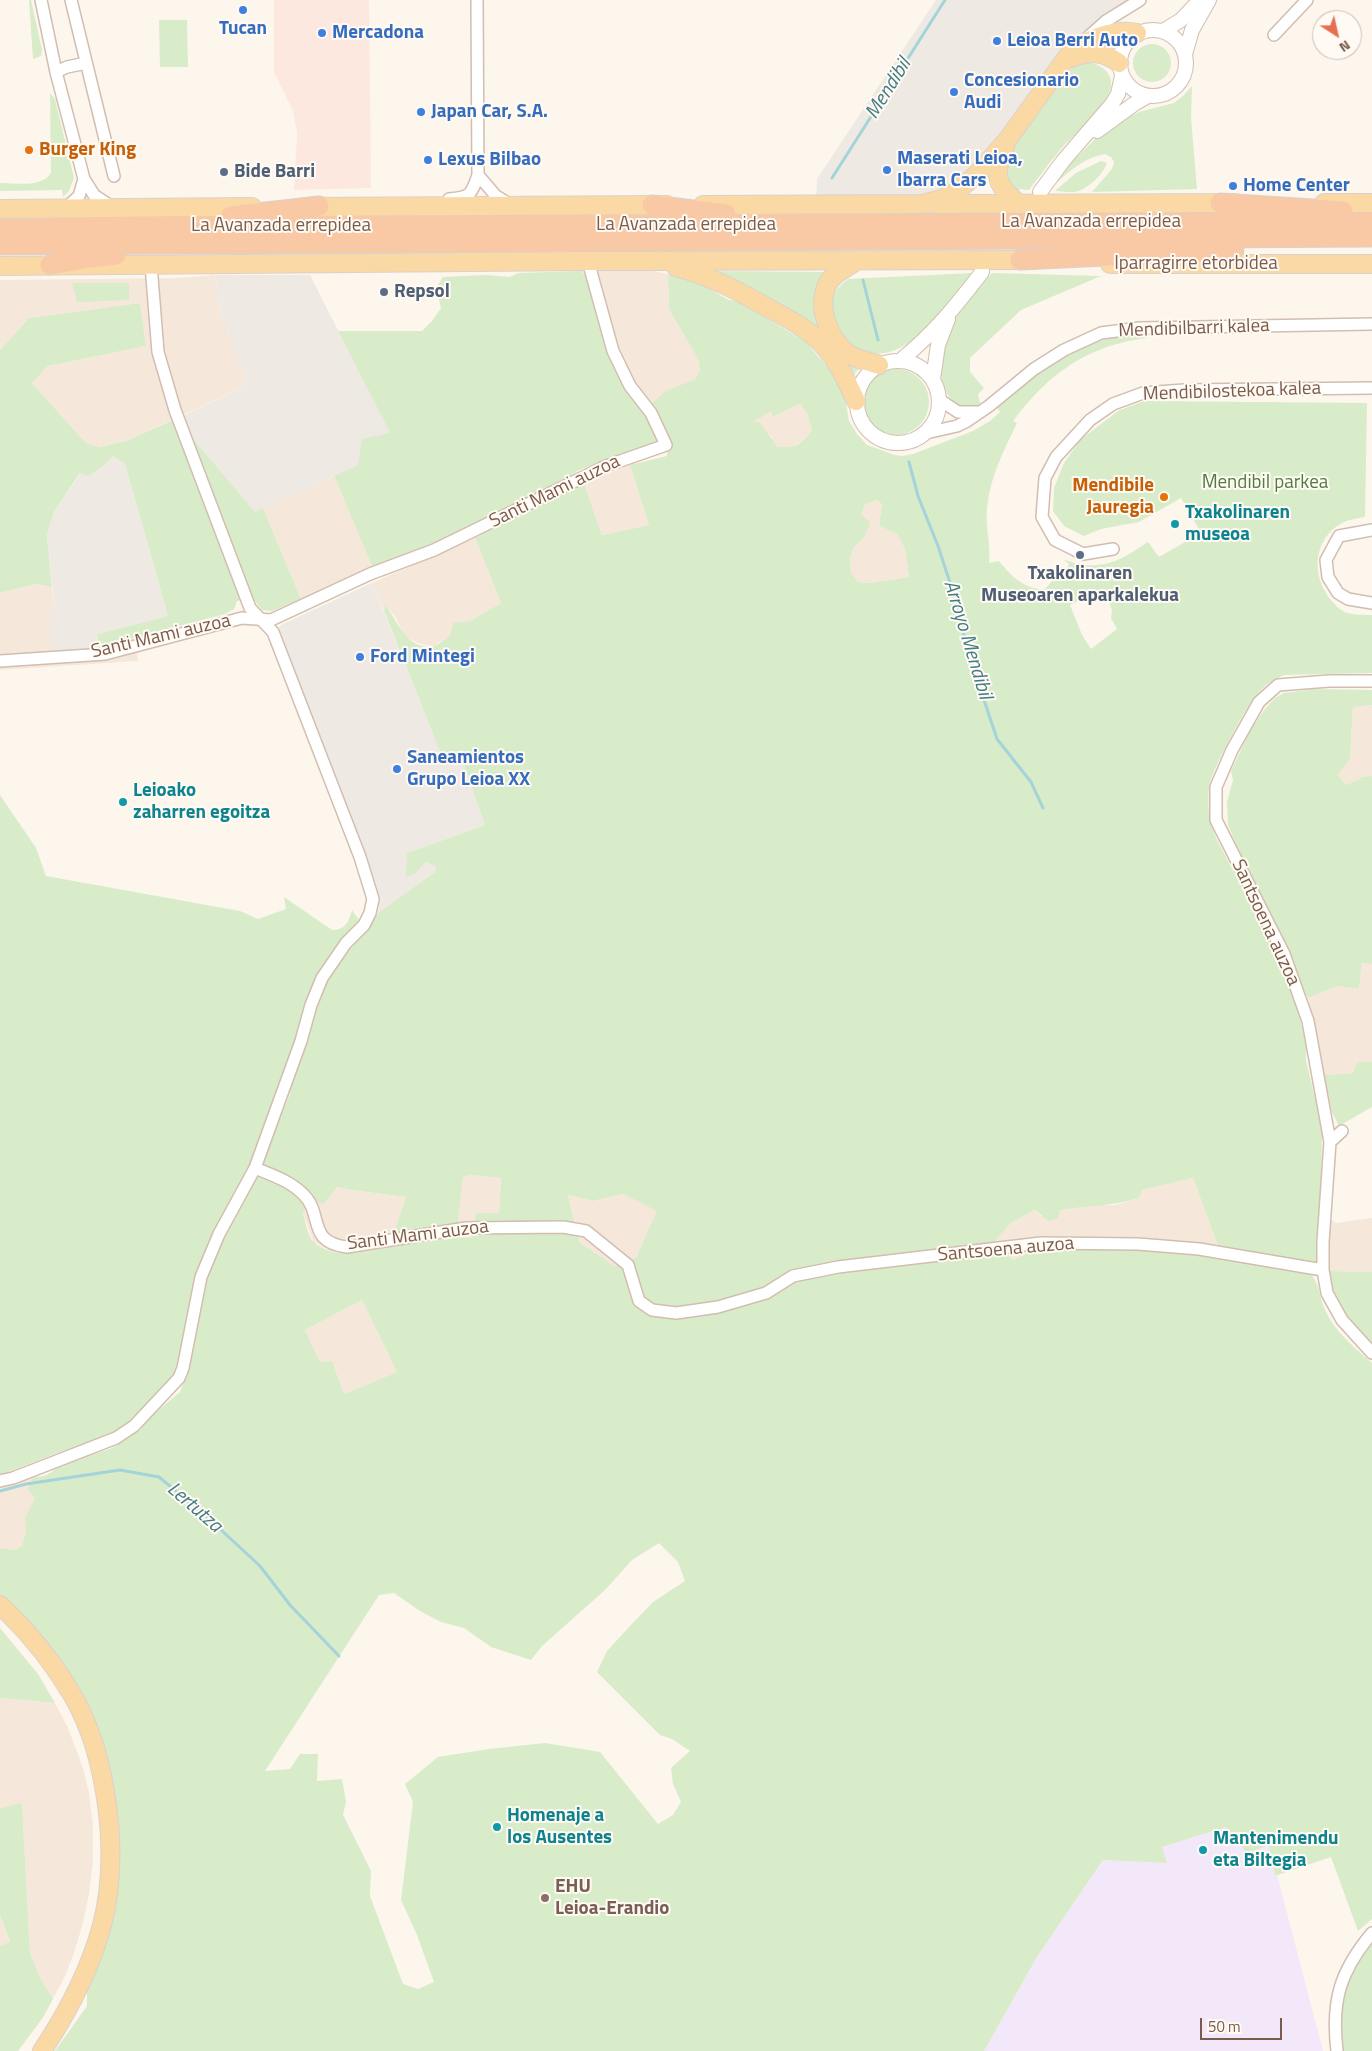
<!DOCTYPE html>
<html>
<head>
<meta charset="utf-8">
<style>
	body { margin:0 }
	#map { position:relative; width:1372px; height:2051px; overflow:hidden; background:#fdf6ec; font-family:"Titillium Web",sans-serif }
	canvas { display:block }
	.north { position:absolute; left:1312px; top:10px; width:50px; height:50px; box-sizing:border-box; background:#fffaf3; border:1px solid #cabbb1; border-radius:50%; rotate:145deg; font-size:14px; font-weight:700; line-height:20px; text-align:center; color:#7a5c4d }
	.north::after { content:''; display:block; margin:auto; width:18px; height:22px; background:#e76f51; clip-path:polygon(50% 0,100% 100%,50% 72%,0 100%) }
	.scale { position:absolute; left:1200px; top:2018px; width:82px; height:22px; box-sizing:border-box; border:2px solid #7a5c4d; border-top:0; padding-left:6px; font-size:15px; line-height:18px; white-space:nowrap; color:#7a5c4d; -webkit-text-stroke:4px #fffaf3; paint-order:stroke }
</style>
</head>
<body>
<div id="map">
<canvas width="1372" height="2051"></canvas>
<div class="north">N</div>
<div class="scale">50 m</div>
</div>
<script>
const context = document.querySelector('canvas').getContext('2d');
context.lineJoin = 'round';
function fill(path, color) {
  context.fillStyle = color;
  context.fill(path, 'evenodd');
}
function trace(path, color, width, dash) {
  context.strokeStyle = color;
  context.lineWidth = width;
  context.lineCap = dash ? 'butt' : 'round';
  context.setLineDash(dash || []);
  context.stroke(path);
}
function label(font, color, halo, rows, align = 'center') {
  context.font = font + ' "Titillium Web",sans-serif';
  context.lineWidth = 4;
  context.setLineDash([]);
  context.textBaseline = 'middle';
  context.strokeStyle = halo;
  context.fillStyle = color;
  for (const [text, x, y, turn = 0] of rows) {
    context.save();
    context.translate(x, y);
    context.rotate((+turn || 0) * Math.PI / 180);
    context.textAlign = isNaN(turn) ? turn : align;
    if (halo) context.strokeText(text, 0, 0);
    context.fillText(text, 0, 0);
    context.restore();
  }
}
const residential = new Path2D(`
	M619 269 648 270 668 274 669 309 698 359 700 371 695 379 681 385 658 442 587 276 580 271Z
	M215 275 221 315 248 385 126 441 100 447 86 443 32 383 48 366 146 346 140 303 29 318 0 350V280L177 278Z
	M800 404 807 413 812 430 805 441 789 448 775 446 772 437 764 431 760 422H751L771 410 772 417Z
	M630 465 649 525 602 535 584 483Z
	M334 476 372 566 301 599 263 508Z
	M875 500 882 504 879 526 897 534 905 549 909 577 870 583 858 582 851 573 850 558 854 547 864 538 861 515 865 504Z
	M475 538 501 603 470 621 453 624 451 636 433 646 421 644 405 637 395 616 385 605 384 611 372 583Z
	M35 584 52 587 55 608 52 651 99 647 136 638 138 661 0 670V593Z
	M1372 705V776L1363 777 1346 785 1338 775 1350 759 1353 707Z
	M1362 963 1372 964V1062H1357L1353 1073 1324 1075 1308 998 1337 986 1359 989Z
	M471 1175 501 1178 499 1213 472 1238 455 1237 463 1176Z
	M1193 1178 1218 1246 1316 1263 1311 1274 1201 1255 1129 1249 1076 1250 1062 1249 1023 1254 1013 1260 995 1241 1011 1223 1035 1210 1041 1216 1060 1210 1096 1205H1116L1139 1198 1142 1190Z
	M336 1187 352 1190 406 1197 389 1247 350 1254 329 1251 313 1241 303 1213 312 1191 324 1204Z
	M623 1194 658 1211 636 1258 615 1266 579 1242 568 1195 593 1201Z
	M1372 1218V1272L1329 1271 1327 1259 1329 1219 1336 1223Z
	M362 1300 397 1372 344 1394 332 1361 320 1362 305 1330Z
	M33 1477 27 1489 36 1498 26 1518V1531L22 1546 15 1550 0 1548V1486Z
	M0 1698 55 1703 68 1728 83 1768 89 1793 93 1825V1861L89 1894 83 1923 74 1953 65 1976 53 1999 41 1979 30 1953 22 1804 0 1808Z
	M0 1915 10 1943 0 1946Z`);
const commercial = new Path2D(`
	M274 0H369L371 188 294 190 297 133 293 111 274 72Z`);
const industrial = new Path2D(`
	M936 0H1132L1103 17 1056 58 1032 90 994 147 961 183 931 196 816 199 817 179Z
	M215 275H310L390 433 358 465 255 512 191 436 184 415 248 385 221 315Z
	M113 456 125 464 168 616 97 634 99 647 51 651 49 619 55 608 47 535 54 512 81 473 102 467Z
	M372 583 442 755H456L464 765 485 825 407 853 416 873 426 862 436 866 435 872 378 913 379 902 376 887 278 638 277 631 281 625Z`);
const education = new Path2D(`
	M1226 1827 1269 1844 1323 2051H984L1037 1957 1103 1860 1166 1863 1162 1847Z`);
const green = new Path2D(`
	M29 0H31L42 50 41 56 33 59Z
	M159 20H187L188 67H160Z
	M1133 63a19 19 0 1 1 38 0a19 19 0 1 1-38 0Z
	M1082 62C1092 62 1099 64 1106 71 1128 94 1073 134 1060 150 1049 163 1039 177 1029 190L1020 189 1016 194 1006 184 1005 165 1012 148 1060 80 1071 69Z
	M1192 86 1191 118 1197 189 1092 192 1112 169 1114 162 1111 157 1105 154C1082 158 1065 175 1049 190L1070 164 1100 134 1120 121 1139 112 1174 103 1183 96Z
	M50 93 55 99 74 178 69 191 63 197 62 190 0 191V183C15 183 42 188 51 173Z
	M1101 161 1107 163C1103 175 1088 189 1075 192 1069 193 1061 191 1055 191L1076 173Z
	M580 271 587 276 658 442 579 470 561 482 429 547 372 566 334 476 358 465 362 439 390 433 338 331H422L432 321 441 308 436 288 443 277 485 275 510 277 518 273Z
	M706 271 832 272 816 303 863 363 852 377 838 358Z
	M973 273C951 301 930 336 895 350 881 356 860 355 848 344 844 340 841 333 838 328 833 320 829 309 831 299 833 291 842 284 848 279Z
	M992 273 1101 276 1021 310 970 358V372L984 388 978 394 980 404 967 408C926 396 941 337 960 311 969 298 981 285 992 273Z
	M668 274 694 280 727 299 738 302 751 309 806 342 835 376 844 392 849 421 857 434 867 445 895 455 902 456 913 454 973 431 990 421 1000 412 997 407C1024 385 1052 359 1085 346 1104 338 1125 336 1146 333V338C1087 346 1049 373 1013 421L1017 423C1004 450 990 477 987 508 985 526 991 545 989 563L999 561C1011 576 1025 590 1045 589L1055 578 1062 581 1069 564 1064 560C1070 561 1077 564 1083 565 1113 567 1124 557 1148 542L1159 557 1201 533 1181 498 1139 522 1101 529 1084 536 1064 526 1053 511 1054 488 1064 463 1080 440 1118 411 1144 401 1367 403 1365 517C1359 518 1352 519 1346 521 1317 534 1310 567 1326 593 1329 599 1339 610 1345 612 1352 615 1364 615 1372 615V673L1284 675C1274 679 1266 684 1259 692 1246 705 1212 770 1209 787 1207 806 1209 823 1217 840L1278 956 1297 1007 1306 1045V1060L1322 1128 1321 1203 1316 1263 1218 1246 1193 1178 1142 1190 1139 1198C1113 1206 1086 1206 1060 1210L1058 1219 1048 1221 1035 1210 1011 1223 995 1241 1013 1260C1036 1246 1055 1251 1080 1250 1120 1249 1161 1249 1202 1255 1238 1261 1274 1270 1311 1274 1321 1287 1319 1297 1325 1310 1335 1332 1355 1348 1372 1363V1919L1358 1931 1331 1857 1275 1876 1269 1845 1245 1854 1238 1832 1228 1835 1226 1827 1162 1847 1167 1863 1103 1860 1037 1957 984 2051H55L87 2006V1986L95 1975 107 1934 101 1745 0 1597V1548L15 1550 22 1546 26 1531 25 1518 35 1498 27 1489 33 1477C53 1477 52 1468 67 1462 82 1457 97 1454 112 1448 123 1443 130 1433 141 1430L143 1423 180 1392 188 1371 206 1278 222 1239 257 1176 290 1094 293 1073 325 983 378 913 435 872 436 866 426 862 416 873 406 877 407 853 485 825 464 765 456 755 442 756 384 611 385 604C397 620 407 651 433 646 438 645 445 639 450 636L453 623 470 621 501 603 475 538 512 519 526 514 540 504 584 483 602 535 649 525 630 465 667 456 668 441 650 405 666 391 695 379 700 371 698 359 669 309ZM800 404 807 413 812 430C802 446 793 449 776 446 772 436 764 431 760 422H753L771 411 772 417ZM876 500 882 504 879 526 897 534 905 549 909 577 870 583 858 582 851 573 850 558 854 547 864 538 870 522 861 515 865 504ZM1106 593 1112 610 1111 618 1117 629 1091 649 1082 635 1070 605 1091 594ZM471 1175 501 1178 499 1213H476L472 1238 456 1237 463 1177ZM337 1187 352 1190 406 1197 389 1247C365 1251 334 1261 314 1242 308 1237 305 1221 303 1213L312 1192 317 1202 324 1204ZM623 1194 657 1211 636 1258 615 1266 579 1242 568 1195 593 1201ZM362 1300 397 1372 344 1394 332 1361 320 1362 305 1330ZM659 1543 678 1562 685 1581 653 1602 630 1626 607 1651 597 1672 660 1735 672 1739 690 1751 671 1768 673 1784 681 1802 673 1815 658 1824 600 1752 545 1743 489 1749 438 1757 405 1784 413 1802 401 1900 417 1935 434 1982 418 1989 403 1984 370 1896 371 1871 343 1815 346 1802 342 1779 317 1781 318 1754H300L290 1769 265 1771 379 1595 394 1593 420 1611 441 1622 464 1628 491 1647 531 1660 542 1646 605 1590 632 1560Z
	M72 283H129V300L77 302Z
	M140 303 146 346 48 366 32 383 86 443 100 447 126 441 184 415 191 436 255 512 263 508 301 599 272 611 262 610 252 597 237 601 234 609 225 614 99 647 97 634 168 616 125 464 113 456 102 467 88 476 80 473 54 512 47 535 52 587 35 584 0 593V350L29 318Z
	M863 402a33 33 0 1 1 66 0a33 33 0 1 1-66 0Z
	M1314 689 1372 690V705L1353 707 1350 759 1338 775 1346 785 1363 777 1372 776V964L1362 963 1359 989 1337 986 1308 998 1275 925 1268 918 1228 825 1227 802 1233 780 1231 771 1250 731 1264 710 1275 698 1284 693Z
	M0 795 36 848 46 876 240 911 258 919 286 909 284 897 332 930C345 930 349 922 352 910L359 920 336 951 297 1038 252 1163 213 1236 179 1367 175 1376 126 1426 111 1435 54 1454 0 1475Z
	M1357 1062H1372V1107L1339 1126 1332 1112 1324 1075 1353 1073Z
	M1329 1271 1372 1272V1345C1350 1325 1333 1301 1329 1271Z
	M0 1628 38 1674 55 1703 0 1698Z
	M22 1803 30 1953 41 1979 53 1999 42 2019 18 2051H0V1946L10 1942 0 1915V1808Z
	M1372 1941V2051H1343C1341 2024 1338 1994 1351 1970 1357 1960 1365 1951 1372 1941Z`);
const stream = new Path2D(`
	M832 178 945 0
	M863 280 878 340
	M909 462 918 496 938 546 955 598 969 655 997 739 1031 782 1043 808
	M0 1491 26 1484 120 1470 159 1477 205 1515 260 1566 290 1605 339 1656`);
const minor = new Path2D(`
	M41 0 56 72 84 179 94 195 112 207
	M71 0 114 176
	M1274 35 1307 0
	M1087 38 1106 21 1140 0
	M56 72 67 67 86 63
	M478 175 496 196 509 204
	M449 199C471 197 471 195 478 175L477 0
	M66 208 79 196 84 179
	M940 400 958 412H979
	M926 433 957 426 967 421 989 406 1034 369 1064 350 1101 333 1140 328 1372 324
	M1372 530 1339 536 1326 560 1328 577 1338 593 1348 599 1372 603
	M1113 549 1083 554 1055 540 1042 517 1045 478 1056 457 1090 420 1113 404 1143 393 1184 390 1372 388
	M0 661 105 654 242 618 271 620 370 574 434 550 606 466 666 445 651 413 630 386 613 351 588 261
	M1372 681H1329L1278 685 1259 702 1232 750 1216 787V820L1284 954 1308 1021 1330 1142 1323 1242V1270L1327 1293 1342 1320 1372 1353
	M1330 1142 1342 1131
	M255 1168C272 1175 290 1181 303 1194 324 1214 306 1242 347 1247L466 1228 563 1227 586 1231 628 1265 639 1301 652 1310 676 1313 718 1307 766 1293 793 1276 838 1267 1041 1243 1138 1244 1199 1249 1323 1270
	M0 1481 13 1478 116 1438 134 1426 179 1378 183 1368 201 1277 219 1234 255 1168 301 1041 311 1005 322 978 346 943 364 925 370 913 373 899 360 857 273 632 250 608 175 410 158 352 151 265
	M1337 2051C1331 2001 1340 1971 1372 1933`);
const tertiary = new Path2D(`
	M1120 63a33 33 0 1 1 66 0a33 33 0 1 1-66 0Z
	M1163 31 1181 20 1200 0
	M1185 54 1192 30 1209 0
	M1097 131 1134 104 1148 96
	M1040 192 1063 161 1112 104 1118 94 1122 76
	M901 360C934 333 956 306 982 272
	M857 402a41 41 0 1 1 82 0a41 41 0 1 1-82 0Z
	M933 379 938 345 948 319`);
const primary = new Path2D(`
	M1071 58C1089 50 1104 52 1119 63
	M1005 147C993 173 995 185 1018 203
	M1324 203H1372
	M936 204 1235 203
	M703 205 923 204 942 199 956 192 978 173 1008 139 1070 53C1087 39 1115 28 1137 33
	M305 207 667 205
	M0 209 252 207
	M855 262C846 268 834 273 828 283 816 306 828 337 847 353 854 359 869 361 879 365
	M1110 264H1372
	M0 266 588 261 1034 260
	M676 267C711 276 740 292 770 309 787 318 804 327 818 340 836 357 846 380 856 401
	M0 1605C29 1632 53 1662 73 1696 108 1757 120 1857 102 1925 90 1970 68 2012 42 2051`);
const trunk = new Path2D(`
	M1220 203 1343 211
	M652 205 726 214
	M231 216 319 206
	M0 229 135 226 1372 222
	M0 245 1372 237
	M1020 260 1234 250
	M50 265 89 258 116 255`);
const markers = [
	[243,10,5,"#3f7fe0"],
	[322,33,5,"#3f7fe0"],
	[997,41,5,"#3f7fe0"],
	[954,92,5,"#3f7fe0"],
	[421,112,5,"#3f7fe0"],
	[29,150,5,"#e8710a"],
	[428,160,5,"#3f7fe0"],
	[887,170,5,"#3f7fe0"],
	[224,172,5,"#5c6f8a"],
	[1233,186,5,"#3f7fe0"],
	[384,292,5,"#5c6f8a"],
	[1164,497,5,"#e8710a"],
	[1175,524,5,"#0f9aa8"],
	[1080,555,5,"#5c6f8a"],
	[360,657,5,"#3f7fe0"],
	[397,769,5,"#3f7fe0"],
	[123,802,5,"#0f9aa8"],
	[497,1827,5,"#0f9aa8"],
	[1203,1850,5,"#0f9aa8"],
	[545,1898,5,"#8d6e63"]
];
const shopNames = [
	["Tucan",243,29,"center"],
	["Mercadona",332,33],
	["Leioa Berri Auto",1007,41],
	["Concesionario",964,81],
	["Audi",964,103],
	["Japan Car, S.A.",431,112],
	["Maserati Leioa,",897,159],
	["Ibarra Cars",897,181],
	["Lexus Bilbao",438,160],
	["Home Center",1243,186],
	["Ford Mintegi",370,657],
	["Saneamientos",407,758],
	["Grupo Leioa XX",407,780]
];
const foodNames = [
	["Burger King",39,150],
	["Mendibile",1154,486,"right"],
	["Jauregia",1154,508,"right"]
];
const serviceNames = [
	["Bide Barri",234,172],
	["Repsol",394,292],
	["Txakolinaren",1080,574,"center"],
	["Museoaren aparkalekua",1080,596,"center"]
];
const streetNames = [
	["La Avanzada errepidea",1091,222],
	["La Avanzada errepidea",686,225],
	["La Avanzada errepidea",281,226],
	["Iparragirre etorbidea",1196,264],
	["Mendibilbarri kalea",1194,329,-2],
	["Mendibilostekoa kalea",1232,392,-2],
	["Santi Mami auzoa",555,492,-26],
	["Santi Mami auzoa",161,637,-13],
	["Santsoena auzoa",1265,923,65],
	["Santi Mami auzoa",418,1236,-7],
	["Santsoena auzoa",1006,1250,-5]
];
const parkNames = [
	["Mendibil parkea",1265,483]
];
const cultureNames = [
	["Txakolinaren",1185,513],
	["museoa",1185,535],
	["Leioako",133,791],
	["zaharren egoitza",133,813],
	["Homenaje a",507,1816],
	["los Ausentes",507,1838],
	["Mantenimendu",1213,1839],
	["eta Biltegia",1213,1861]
];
const educationNames = [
	["EHU",555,1887],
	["Leioa-Erandio",555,1909]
];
const waterNames = [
	["Mendibil",889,89,-58],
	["Arroyo Mendibil",967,640,73],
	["Lertutza",194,1508,41]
];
fill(residential, '#f5e8da');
fill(commercial, '#fde8e0');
fill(industrial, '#efe9e4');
fill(education, '#f3e8fa');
fill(green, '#d8ecc9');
trace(stream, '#a5d3da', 3);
trace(minor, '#d1beb0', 14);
trace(tertiary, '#d1beb0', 16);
trace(primary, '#dad1cd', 20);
trace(trunk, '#dad1cd', 21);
trace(minor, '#fff', 11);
trace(tertiary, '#fff', 14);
trace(primary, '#fbd9a5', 18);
trace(trunk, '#f9c8a4', 19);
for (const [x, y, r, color] of markers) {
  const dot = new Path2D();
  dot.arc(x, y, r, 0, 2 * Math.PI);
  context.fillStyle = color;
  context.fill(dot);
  trace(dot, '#fffaf3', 2);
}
label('bold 19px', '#366cbe', '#fffaf3', shopNames, 'left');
label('bold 19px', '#c56008', '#fffaf3', foodNames, 'left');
label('bold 19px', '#4e5e75', '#fffaf3', serviceNames, 'left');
label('19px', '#7a5c4d', '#fffaf3', streetNames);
label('19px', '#537a41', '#fffaf3', parkNames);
label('bold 19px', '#0d838f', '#fffaf3', cultureNames, 'left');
label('bold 19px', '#785e54', '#fffaf3', educationNames, 'left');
label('italic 20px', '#437c86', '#fffaf3', waterNames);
</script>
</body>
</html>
